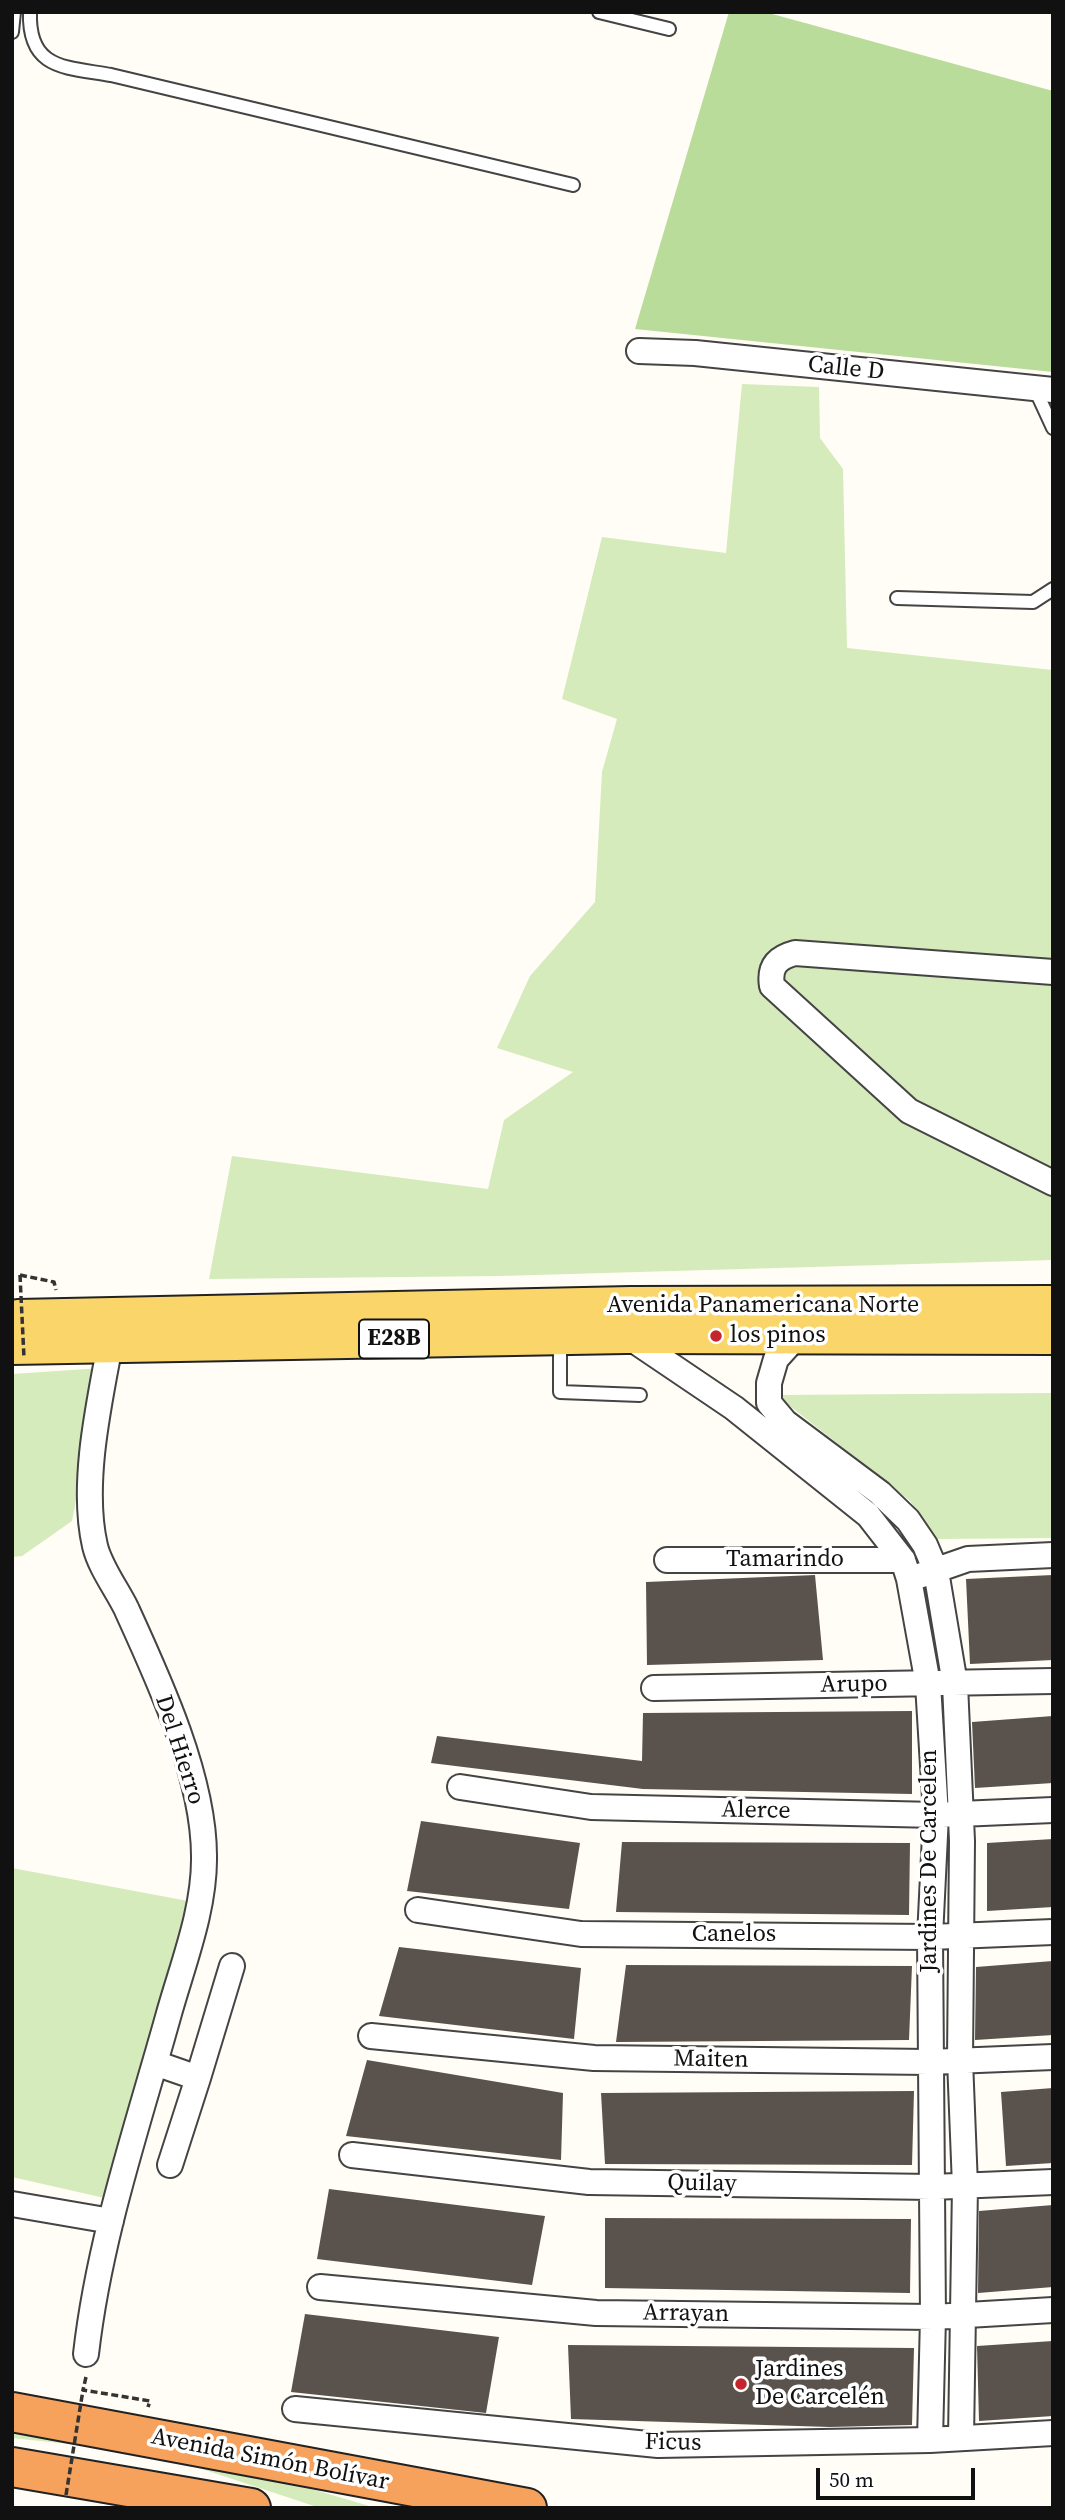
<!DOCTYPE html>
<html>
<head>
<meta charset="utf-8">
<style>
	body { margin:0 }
	#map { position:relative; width:1065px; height:2520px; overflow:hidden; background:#fffdf5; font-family:"Source Serif 4",serif }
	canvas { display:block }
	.frame { position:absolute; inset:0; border:14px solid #111; pointer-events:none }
	.scale { position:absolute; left:816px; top:2468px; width:159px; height:32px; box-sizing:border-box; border:4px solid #111; border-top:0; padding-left:9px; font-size:21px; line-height:24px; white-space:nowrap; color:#111; -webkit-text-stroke:5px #fff; paint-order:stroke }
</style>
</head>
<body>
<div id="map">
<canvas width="1065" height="2520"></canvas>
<div class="frame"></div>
<div class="scale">50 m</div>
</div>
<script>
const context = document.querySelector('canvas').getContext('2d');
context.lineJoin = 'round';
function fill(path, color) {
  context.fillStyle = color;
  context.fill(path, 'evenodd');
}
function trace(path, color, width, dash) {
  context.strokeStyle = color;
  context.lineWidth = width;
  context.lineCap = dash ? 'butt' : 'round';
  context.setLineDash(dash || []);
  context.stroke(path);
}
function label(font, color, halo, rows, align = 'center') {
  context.font = font + ' "Source Serif 4",serif';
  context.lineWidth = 7;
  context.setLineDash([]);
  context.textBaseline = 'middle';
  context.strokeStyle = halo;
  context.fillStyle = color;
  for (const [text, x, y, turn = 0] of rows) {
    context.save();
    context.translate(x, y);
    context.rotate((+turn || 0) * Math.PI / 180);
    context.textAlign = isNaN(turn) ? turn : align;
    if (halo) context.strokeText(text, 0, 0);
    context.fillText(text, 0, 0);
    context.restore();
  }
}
const green = new Path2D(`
	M742 384 819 387 820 438 843 469 847 648 1053 670V1260L500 1276 209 1279 232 1156 488 1189 504 1120 573 1072 497 1048 530 976 595 902 602 772 617 719 562 699 602 537 726 553Z
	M102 1368 72 1521 22 1556 12 1557V1374Z
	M1053 1393V1538L937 1539 910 1501 776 1395Z
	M12 1868 188 1901 109 2199 12 2177Z
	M12 2425 288 2482 376 2508H320L184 2463 126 2450 12 2438Z`);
const forest = new Path2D(`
	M729 12H765L1053 91V372L635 329Z`);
const building = new Path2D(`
	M815 1575 823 1660 647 1665 646 1582Z
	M1053 1575V1660L970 1664 966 1579Z
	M912 1711V1794L643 1789 431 1763 437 1736 642 1761 643 1713Z
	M1053 1716V1783L975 1788 972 1722Z
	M421 1821 580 1843 569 1909 407 1891Z
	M1053 1839V1907L987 1911V1843Z
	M622 1842 910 1843 909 1915 616 1912Z
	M399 1947 581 1968 574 2039 379 2016Z
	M1053 1961V2035L975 2040 976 1967Z
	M626 1965 912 1966 909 2040 616 2042Z
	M367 2060 563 2093 561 2160 346 2136Z
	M1053 2088V2163L1006 2166 1001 2092Z
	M914 2091 912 2165 605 2164 601 2093Z
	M329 2189 545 2216 532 2285 317 2259Z
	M1053 2205V2287L978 2293 979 2211Z
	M605 2218 911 2219 910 2293 605 2288Z
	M305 2314 499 2337 486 2413 291 2392Z
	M1053 2341V2416L979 2421 977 2346Z
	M568 2345 914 2348 912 2425 830 2427 571 2419Z`);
const path = new Path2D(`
	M20 1275 54 1282 56 1290
	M86 2377 83 2390 150 2401 148 2407`);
const lane = new Path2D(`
	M30 12C28 70 66 67 111 75L573 185
	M599 12 669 29
	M12 32 14 12
	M1035 389 1053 428
	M897 598 1033 602 1053 589
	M560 1339V1392L640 1395`);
const street = new Path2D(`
	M639 351 695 353 1053 390
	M1053 972 795 953C776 958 769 967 772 986L909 1111 1053 1183
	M626 1335 734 1408 868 1515 903 1560 909 1579 928 1684 936 1815 930 1937 933 2317 930 2440
	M796 1337 776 1359 769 1383V1403L785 1422 880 1493 908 1520 925 1545 936 1571 955 1684 962 1841 960 2060 965 2186 961 2438
	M667 1560H903
	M919 1576 968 1559 1053 1555
	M654 1688 1053 1681
	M460 1787 591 1807 936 1815 1053 1810
	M418 1910 581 1934 930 1937 1053 1932
	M371 2036 594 2058 929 2062 1053 2057
	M155 2063 198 2078 232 1966
	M352 2155 589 2182 932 2187 1053 2182
	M170 2165 198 2078
	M12 2204 111 2221
	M320 2287 596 2313 933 2317 1053 2310
	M86 2354C99 2239 137 2128 168 2017 182 1966 205 1910 204 1856 204 1777 159 1680 126 1608 116 1588 100 1567 95 1546 80 1481 101 1395 113 1329
	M295 2409 658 2445 930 2440 1053 2433`);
const primary = new Path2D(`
	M18 1319 631 1306 1053 1305
	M12 1345 626 1334 1053 1335`);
const highway = new Path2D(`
	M12 2412 527 2508
	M12 2467 251 2508`);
const pathBridge = new Path2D(`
	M20 1275 24 1358
	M66 2495 83 2390`);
const markers = [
	[716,1336,7,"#c5252d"],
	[741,2384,7,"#c5252d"]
];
const shields = [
	[394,1339,70]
];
const shieldNames = [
	["E28B",394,1339]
];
const streetNames = [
	["Calle D",846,369,6],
	["Avenida Panamericana Norte",763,1306],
	["Tamarindo",785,1560],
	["Arupo",854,1685,-1],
	["Del Hierro",179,1750,72],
	["Alerce",756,1811,1],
	["Jardines De Carcelen",930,1861,-90],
	["Canelos",734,1935],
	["Maiten",711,2060,1],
	["Quilay",702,2184,1],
	["Arrayan",686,2314,1],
	["Ficus",673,2443,1],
	["Avenida Simón Bolívar",270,2460,11]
];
const poiNames = [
	["los pinos",730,1336],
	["Jardines",755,2370],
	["De Carcelén",755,2398]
];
fill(green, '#d5ebbc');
fill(forest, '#b9dc9b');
fill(building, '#5a524d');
trace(lane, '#444', 16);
trace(street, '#444', 28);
trace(primary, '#222', 42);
trace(highway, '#222', 42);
trace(path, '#333', 3.5, [7, 3.5]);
trace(lane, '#fff', 12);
trace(street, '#fff', 24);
trace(primary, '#fad66a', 38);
trace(highway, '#f6a15c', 38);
trace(pathBridge, '#333', 3.5, [7, 3.5]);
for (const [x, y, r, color] of markers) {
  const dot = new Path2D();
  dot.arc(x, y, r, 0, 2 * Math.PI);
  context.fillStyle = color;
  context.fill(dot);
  trace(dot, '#fff', 2.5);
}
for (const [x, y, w] of shields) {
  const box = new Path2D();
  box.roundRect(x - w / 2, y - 19.5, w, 39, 5);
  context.fillStyle = '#fff';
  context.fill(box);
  trace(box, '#111', 2);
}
label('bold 23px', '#111', null, shieldNames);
label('24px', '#111', '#fff', streetNames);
label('24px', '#111', '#fff', poiNames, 'left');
</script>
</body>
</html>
